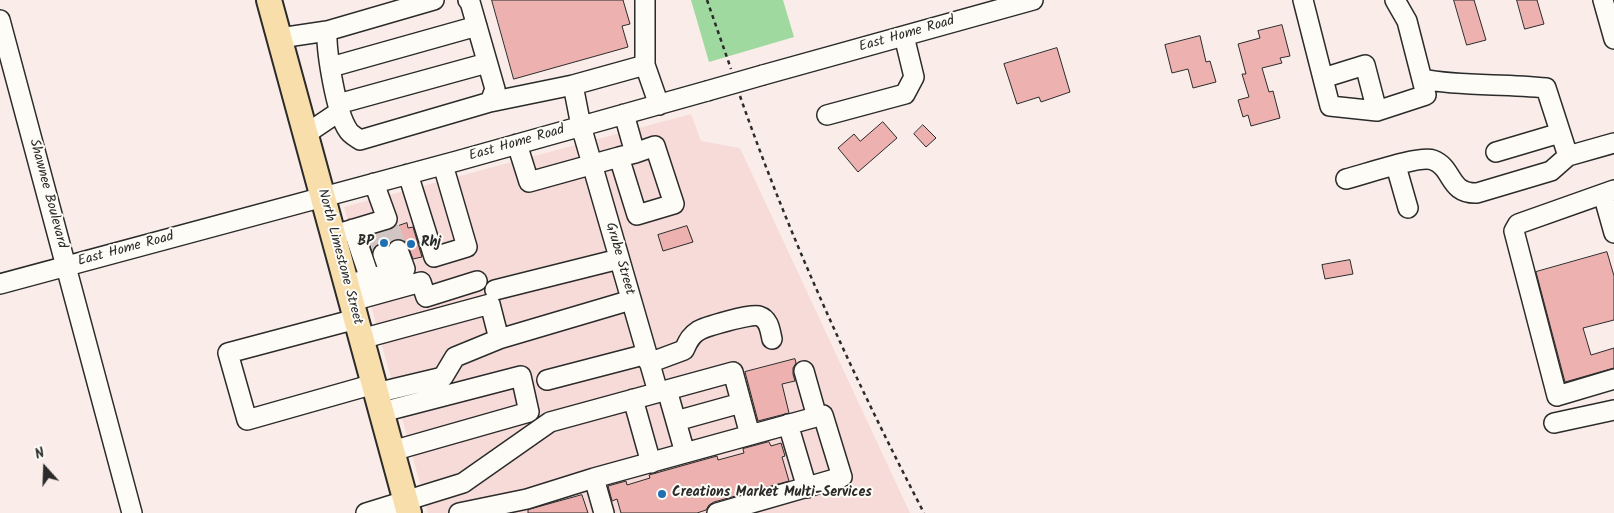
<!DOCTYPE html>
<html>
<head>
<meta charset="utf-8">
<style>
	body { margin:0 }
	#map { position:relative; width:1614px; height:513px; overflow:hidden; background:#faede9; font-family:Kalam,sans-serif }
	canvas { display:block }
	.north { position:absolute; left:20px; top:443px; width:50px; height:50px; -webkit-text-stroke:4px #fdfcf7; paint-order:stroke; rotate:340deg; font-size:14px; font-weight:700; line-height:20px; text-align:center; color:#2b2b2b }
	.north::after { content:''; display:block; margin:auto; width:18px; height:22px; background:#2b2b2b; clip-path:polygon(50% 0,100% 100%,50% 72%,0 100%) }
</style>
</head>
<body>
<div id="map">
<canvas width="1614" height="513"></canvas>
<div class="north">N</div>
</div>
<script>
const context = document.querySelector('canvas').getContext('2d');
context.lineJoin = 'round';
function fill(path, color) {
  context.fillStyle = color;
  context.fill(path, 'evenodd');
}
function trace(path, color, width, dash) {
  context.strokeStyle = color;
  context.lineWidth = width;
  context.lineCap = dash ? 'butt' : 'round';
  context.setLineDash(dash || []);
  context.stroke(path);
}
function label(font, color, halo, rows, align = 'center') {
  context.font = font + ' Kalam,sans-serif';
  context.lineWidth = 4;
  context.setLineDash([]);
  context.textBaseline = 'middle';
  context.strokeStyle = halo;
  context.fillStyle = color;
  for (const [text, x, y, turn = 0] of rows) {
    context.save();
    context.translate(x, y);
    context.rotate((+turn || 0) * Math.PI / 180);
    context.textAlign = isNaN(turn) ? turn : align;
    if (halo) context.strokeText(text, 0, 0);
    context.fillText(text, 0, 0);
    context.restore();
  }
}
const built = new Path2D(`
	M691 114 701 141 740 148 910 513H428L344 207Z`);
const green = new Path2D(`
	M691 0H783L794 37 709 62Z`);
const building = new Path2D(`
	M492 0H623L630 24 622 26 628 47 514 79Z
	M1454 0H1474L1486 40 1467 45Z
	M1517 0H1537L1544 24 1525 29Z
	M1282 25 1290 56 1280 58 1282 63 1262 68 1269 92 1273 91 1280 118 1251 126 1248 115 1243 117 1238 100 1249 97 1242 74H1246L1238 44 1260 38 1258 31Z
	M1200 36 1206 62 1210 61 1216 82 1193 88 1188 69 1172 73 1165 45Z
	M1057 48 1070 92 1041 102 1039 97 1017 104 1004 64Z
	M883 122 897 138 858 172 838 148 854 134 860 141Z
	M923 125 936 138 926 147 914 134Z
	M407 223 408 228 413 227 422 257 413 259 408 246 405 241 399 239 394 240 388 245 379 244 372 251 367 237Z
	M687 226 693 242 663 251 658 235Z
	M1607 252 1614 276V320L1583 328 1591 355 1614 348V368L1565 382 1536 272Z
	M1350 260 1353 274 1325 279 1322 265Z
	M795 359 796 363 793 368V374L795 381 782 384 789 413 758 421 745 372Z
	M769 442 771 446 781 443 785 456 782 457 789 481 714 502 709 505 706 510 697 513H621L617 499 612 501 608 486 626 481 627 485 650 478 649 475 717 456 718 460 744 453 743 449Z
	M582 495 588 513H528V510Z`);
const minorTunnel = new Path2D(`
	M390 228 398 250
	M376 231 383 254`);
const path = new Path2D(`
	M707 0 731 69
	M740 96C790 239 854 378 924 513`);
const minor = new Path2D(`
	M434 0 327 31C326 51 336 113 348 130 350 134 356 137 360 140L490 102 495 89 470 2 468 0
	M1303 0 1330 106 1377 111 1426 95 1407 21 1395 0
	M1603 0 1614 39
	M0 20 132 513
	M280 38 327 31
	M645 65V0
	M331 67 477 26
	M763 75 1033 0
	M1323 78 1365 65 1377 111
	M1422 79C1463 87 1504 83 1546 88L1568 156 1614 143
	M573 85 645 65 659 105
	M490 102 573 85 581 126 658 392
	M338 104 487 63
	M624 114 635 153 655 146 674 204 637 215 619 157 635 153
	M827 115 905 94 914 77 904 36
	M306 134 340 111
	M517 144 529 182 619 157
	M1496 152 1560 133
	M1396 166 1408 208
	M408 174 434 257 467 247 443 165
	M1346 179C1363 175 1419 155 1433 160 1454 168 1448 194 1477 193L1551 171 1568 156
	M1614 190 1518 224 1514 231 1557 396 1614 379
	M1603 194 1614 233
	M353 229 370 279
	M334 235 387 219 374 183
	M383 254 390 274
	M0 284 457 161 707 91
	M347 285 405 269 398 250
	M495 290 619 259
	M352 301 421 282 426 297 477 281
	M356 319 228 353 247 420 374 384
	M361 339 490 304 499 339
	M649 363 684 350C688 342 690 336 698 331 704 327 752 313 759 316 769 319 770 330 772 339
	M804 371 817 417
	M547 380 647 354
	M667 390 685 453
	M376 393 443 377 455 357 499 339 631 300
	M633 399 651 463
	M382 412 521 376 529 412 392 451
	M676 421 741 403
	M1554 423 1614 410
	M788 424 807 488
	M594 478 604 513
	M366 513 463 483 550 422 733 372 750 435
	M459 513 527 499 594 478 823 415 842 477 717 513`);
const major = new Path2D(`
	M269 0 409 513`);
const minorBridge = new Path2D(`
	M707 91 763 75`);
const markers = [
	[384,243,5,"#1f6fb2"],
	[411,244,5,"#1f6fb2"],
	[662,494,5,"#1f6fb2"]
];
const streetNames = [
	["East Home Road",907,35,-16],
	["East Home Road",517,144,-16],
	["Shawnee Boulevard",47,194,75],
	["East Home Road",126,250,-15],
	["North Limestone Street",339,257,75],
	["Grube Street",619,259,74]
];
const poiNames = [
	["BP",374,243,"right"],
	["Rhj",421,244],
	["Creations Market Multi-Services",672,494]
];
fill(built, '#f6dbd8');
fill(green, '#9fd99f');
fill(building, '#edb2af');
trace(building, '#2b2b2b', 1);
trace(minorTunnel, '#d1c6c3', 19, [19, 9]);
trace(minor, '#2b2b2b', 22);
trace(major, '#2b2b2b', 28);
trace(path, '#2b2b2b', 2.5, [4, 4]);
trace(minor, '#fdfcf7', 19);
trace(major, '#f8deab', 24);
trace(minorBridge, '#2b2b2b', 22, []);
trace(minorBridge, '#fdfcf7', 19);
for (const [x, y, r, color] of markers) {
  const dot = new Path2D();
  dot.arc(x, y, r, 0, 2 * Math.PI);
  context.fillStyle = color;
  context.fill(dot);
  trace(dot, '#fdfcf7', 2);
}
label('14px', '#2b2b2b', '#fdfcf7', streetNames);
label('bold 14px', '#2b2b2b', '#fdfcf7', poiNames, 'left');
</script>
</body>
</html>
